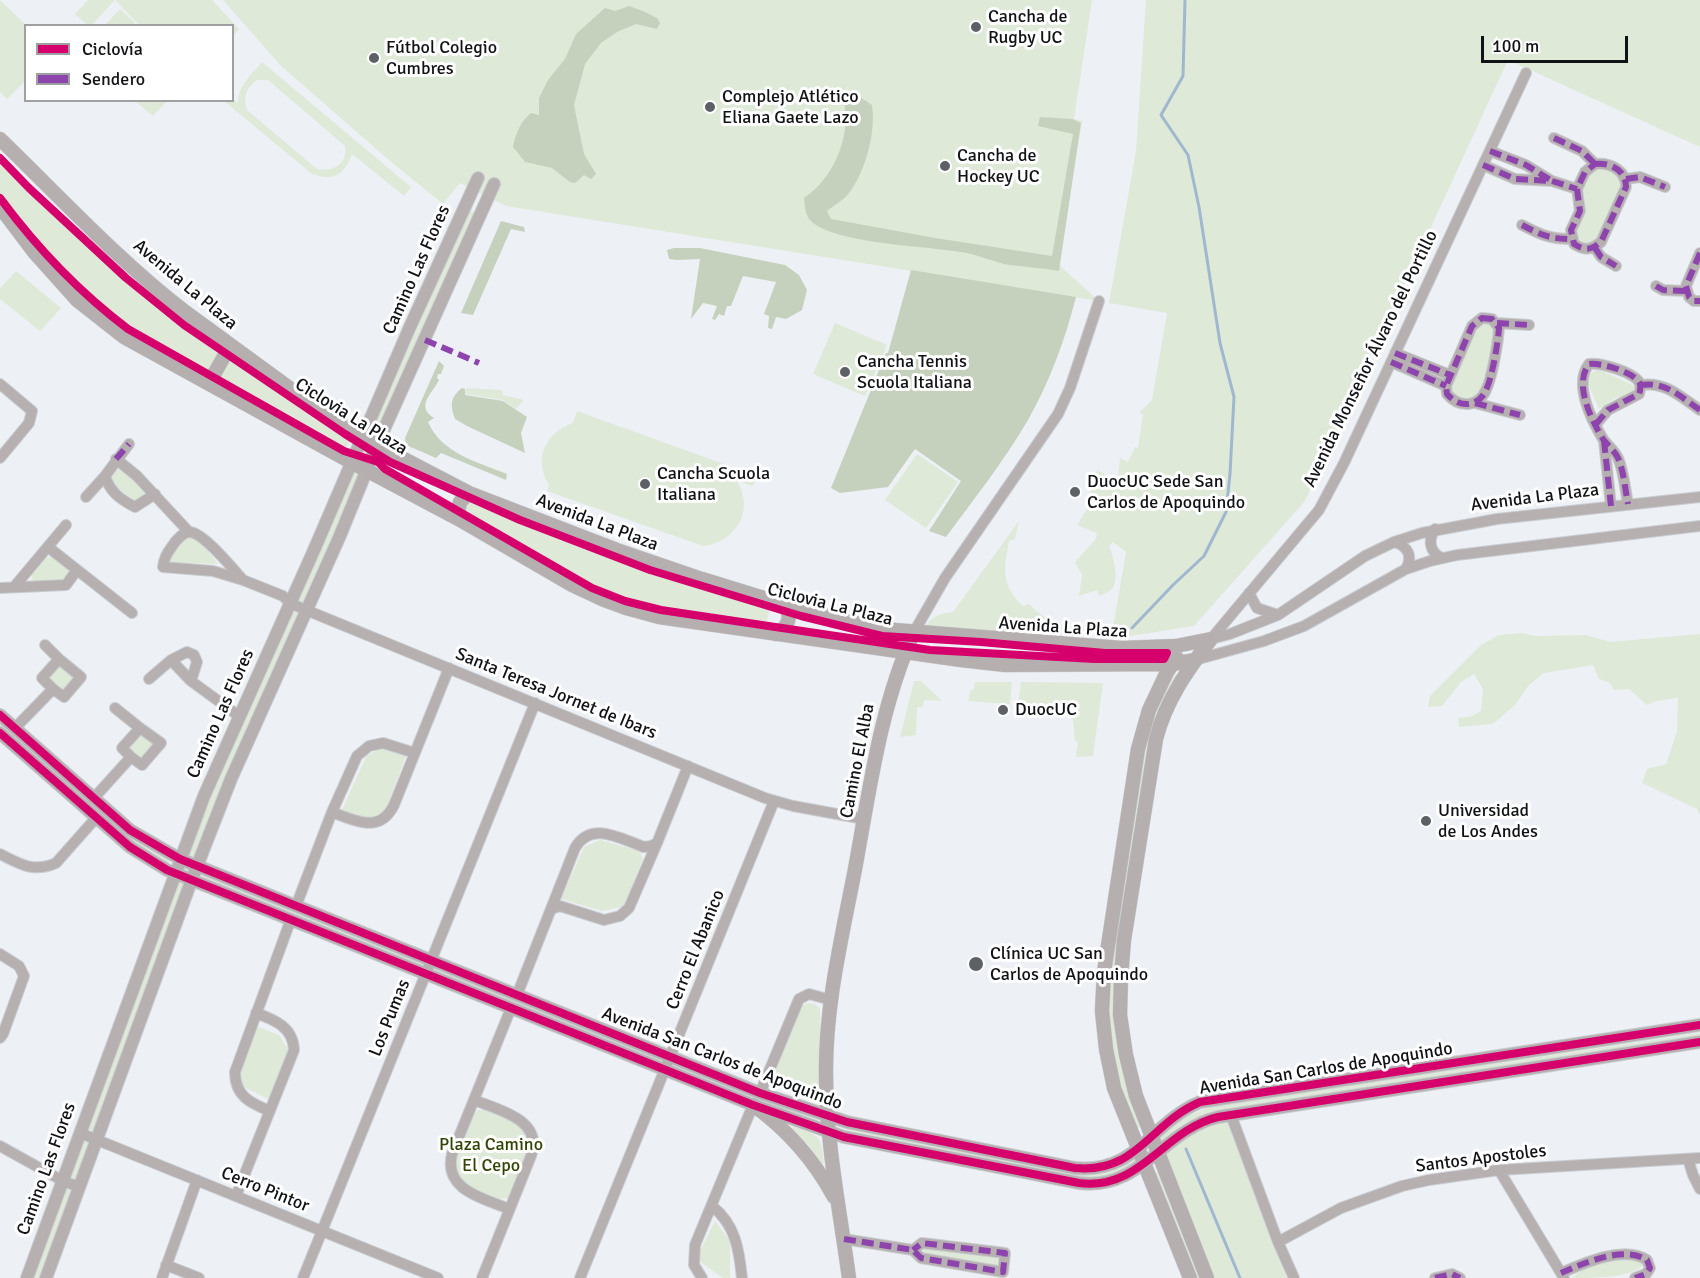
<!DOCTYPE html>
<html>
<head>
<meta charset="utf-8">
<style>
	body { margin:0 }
	#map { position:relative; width:1700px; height:1278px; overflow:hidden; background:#edf1f6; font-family:Signika,sans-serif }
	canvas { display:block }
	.legend { position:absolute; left:24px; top:24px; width:210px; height:78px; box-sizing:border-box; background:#fff; border:2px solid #9fa0a1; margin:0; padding:8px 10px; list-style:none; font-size:18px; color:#101215 }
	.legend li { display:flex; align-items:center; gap:12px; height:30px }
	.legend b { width:30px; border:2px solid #9fa0a1 }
	.scale { position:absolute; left:1481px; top:36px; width:147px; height:27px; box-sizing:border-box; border:3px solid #101215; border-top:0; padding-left:8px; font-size:18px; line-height:21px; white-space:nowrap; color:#101215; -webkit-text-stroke:4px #fff; paint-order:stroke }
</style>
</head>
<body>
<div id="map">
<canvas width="1700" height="1278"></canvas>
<ul class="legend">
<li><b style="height:8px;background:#d6006c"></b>Ciclovía</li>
<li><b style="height:8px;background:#8e44ad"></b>Sendero</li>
</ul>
<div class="scale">100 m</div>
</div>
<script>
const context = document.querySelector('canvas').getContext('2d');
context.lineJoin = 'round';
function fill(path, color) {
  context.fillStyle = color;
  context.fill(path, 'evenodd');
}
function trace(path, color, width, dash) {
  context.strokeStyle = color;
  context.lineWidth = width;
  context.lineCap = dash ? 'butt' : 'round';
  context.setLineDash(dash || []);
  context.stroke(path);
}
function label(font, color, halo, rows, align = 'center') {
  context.font = font + ' Signika,sans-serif';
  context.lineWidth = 6;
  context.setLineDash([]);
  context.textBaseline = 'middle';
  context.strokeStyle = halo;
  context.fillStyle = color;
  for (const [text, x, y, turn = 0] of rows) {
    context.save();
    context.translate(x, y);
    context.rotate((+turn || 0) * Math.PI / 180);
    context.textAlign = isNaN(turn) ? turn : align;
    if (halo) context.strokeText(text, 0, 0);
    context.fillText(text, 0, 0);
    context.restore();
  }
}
const green = new Path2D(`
	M0 0 26 25 25 81 7 99 0 92Z
	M88 0H113L114 1 92 25H87L75 14Z
	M115 0H212L239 29 233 36 232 26 139 25Z
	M223 0H1092L1074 119 1082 121 1059 265 1099 301 506 206 460 183 443 204 390 161 280 65Z
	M1146 0H1700V147L1508 60 1305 501 1194 626 1111 639 1126 552 1113 542 1109 546C1113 556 1120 579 1112 589 1109 592 1103 594 1099 596L1097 590 1079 596 1082 575 1075 562 1096 539 1097 533 1077 525 1090 504 1103 511 1106 508 1090 494 1097 470 1118 481 1120 458 1128 462 1135 447 1138 448 1143 414 1139 413 1152 400 1167 313 1109 303 1136 151Z
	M120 9 135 23 132 25H105Z
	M262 62 411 187 404 196 352 154C345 174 334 182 312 174L224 101 233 99 238 103C238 86 251 75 262 62ZM257 80H268L345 146C348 164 333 172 317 169L247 110C243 96 246 88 257 80Z
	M135 101H167L153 116Z
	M0 153 93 247 259 377 352 436 343 455 182 365 108 316 36 246 0 198Z
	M1599 168 1612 172 1621 179 1623 193 1601 236 1589 245 1578 241 1575 232C1582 216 1589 205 1582 189L1588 177Z
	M470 210 476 213 305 609 233 759 43 1278H33L176 885 229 752Z
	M16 271 61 308 40 331 0 299V288Z
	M1484 321 1495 325 1497 333 1480 392 1470 400 1453 396 1451 386 1476 328Z
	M835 323 887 345 865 396 813 374Z
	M1598 369 1635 386V393L1613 399 1599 409 1588 384 1589 375Z
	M466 388 502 390 503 395 524 400 516 409 503 400 465 394Z
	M577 411 757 476 753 486 737 481C755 511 736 542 703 546L547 491 549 485C533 459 545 433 573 423Z
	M917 454 958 482 926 528 885 500Z
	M120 469 150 494 137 502 113 485 110 476 115 470Z
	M470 498 650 570 770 607 766 626 661 610 625 601 592 588 464 511Z
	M1019 521 1015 539 1009 541C1004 569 1000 584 1023 606L1029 604C1048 624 1070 631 1097 622L1096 625 1089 631 1015 628 1005 637 923 630C932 616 937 614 953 612Z
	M187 533 197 537 218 564 167 562Z
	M55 557 72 571 64 582 34 583 30 573 42 558Z
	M1523 633 1534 636 1586 635 1610 642 1700 634V816L1697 809 1642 783 1647 769 1666 764 1677 731 1678 698 1656 701 1647 705 1629 689 1614 690 1610 683 1599 679 1593 665 1544 673 1529 685 1515 705 1493 724 1459 727 1458 718 1472 716 1481 711 1483 689 1474 674 1461 682 1442 706 1428 707 1430 696 1481 645 1499 635Z
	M60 663 76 677 61 693 46 680Z
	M1180 673 1127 877V859L1144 749 1154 711 1173 675Z
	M914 681H921L942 701 924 700 923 707H917L916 735 900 737Z
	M975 682H1012L1010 704 968 701 971 690 974 689Z
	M1021 682 1103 683 1093 756 1076 757 1078 742 1075 741 1072 712 1017 713Z
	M0 723 139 843 169 860 167 865 146 854 0 729Z
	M141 731 156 744 142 761 126 748Z
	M383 747 406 755 384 815 372 820 341 812 367 755Z
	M600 840 640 851 643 859 625 906 602 911 561 899 584 847Z
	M205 874 423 963 424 966 204 879Z
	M1116 940 1119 942C1106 1014 1117 1059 1140 1127L1136 1130C1119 1084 1104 1035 1108 986 1110 971 1113 955 1116 940Z
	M434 967 663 1059V1062L434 972Z
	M806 1003 815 1004 820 1009 823 1104 770 1085 799 1007Z
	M256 1026 279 1035 288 1049 270 1100 242 1086 239 1067Z
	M1700 1033V1039L1209 1112 1184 1123 1159 1143 1157 1139 1184 1117 1213 1106Z
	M673 1064 817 1120 818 1123 673 1067Z
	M478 1110H484C494 1114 509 1117 519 1124 540 1140 516 1179 508 1198L498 1199 462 1183 455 1171 456 1155 473 1115Z
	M1228 1116 1287 1278H1215L1166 1154 1178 1136Z
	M794 1127C822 1137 820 1134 824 1163L822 1164 809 1146 792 1128Z
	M846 1128 1088 1174 1116 1169 1136 1157 1138 1162 1119 1174 1089 1179 846 1134Z
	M1159 1171 1201 1278H1196L1154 1173Z
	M715 1221 730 1241V1278H723L696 1259Z
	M924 1243 999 1256 997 1267 923 1254Z
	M1631 1258 1641 1259 1644 1265C1631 1278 1594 1278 1573 1278 1585 1263 1613 1260 1631 1258Z`);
const forest = new Path2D(`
	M629 6 643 11 657 18 660 23 657 29 636 24 617 32 601 43 585 64 574 105 584 154 596 174 591 179 584 175 575 183 570 182 552 168 525 162 513 147C515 134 521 121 531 113L539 115V98L548 80 565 59 576 34 605 8 615 11Z
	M845 96 860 97 872 105C876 131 866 171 849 193 844 200 834 205 827 211L831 219 935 238 1052 256 1073 134 1038 126 1040 117 1072 119 1081 123 1059 271C1043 268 1026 267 1009 265 993 262 977 254 961 252 927 246 832 244 810 220 805 214 805 206 804 198 825 184 839 160 844 135 847 123 844 109 845 96Z
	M501 221 524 227 525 232 511 229 473 315 461 313Z
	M674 248H700L785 265 799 275 807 290 802 310 786 319 776 317 772 329 768 328 769 316 764 314 776 282 743 276 731 306H727L724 316 719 314 715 320 712 319 717 306 703 303 691 319 700 259 677 260 669 259 667 250Z
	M911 270 1076 297C1065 340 1050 381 1028 420 1004 461 974 499 946 537L929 531 961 481 915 449 888 487 840 493 831 488 886 353H888Z
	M439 361 444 366 441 374H438L437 378 439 380C432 394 415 406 434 418L428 422C442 454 478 462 507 474L506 480 441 453 436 458 406 445 405 438Z
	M462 388 465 389V395L503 401 527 417 521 433 525 453 467 426 455 419C450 404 450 398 462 388Z`);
const stream = new Path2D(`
	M1132 628 1173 585 1204 556 1226 512 1230 474 1234 397 1220 343 1199 207 1188 155 1161 115 1183 76 1185 0
	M1186 1149 1240 1278`);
const minor = new Path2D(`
	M1554 138 1582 151 1595 164
	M1490 151 1526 165 1552 181
	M1595 164C1610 162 1626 170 1626 187L1601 242C1591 250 1585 251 1574 244L1571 230 1580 211 1577 189 1585 172Z
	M1483 165 1515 179 1552 181 1577 189
	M1626 179 1640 177 1665 187
	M1522 225C1541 235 1550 239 1572 239
	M1595 248 1601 257 1616 266
	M1700 253 1686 286 1689 297 1694 301H1700
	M1656 286 1663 290 1687 291
	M1482 318 1492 319 1499 328C1498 343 1492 378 1486 390 1478 408 1459 408 1447 394L1446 386 1472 326Z
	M1497 323 1529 325
	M1395 353 1450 375
	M1391 362 1446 386
	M0 384 32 411 29 423 0 458
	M1641 385C1665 381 1681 397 1700 410
	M1475 403 1520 415
	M1596 424 1608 410 1639 394C1640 391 1641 388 1640 384 1637 373 1600 362 1589 364 1573 384 1592 421 1603 439 1608 446 1614 450 1618 458 1624 472 1625 489 1628 504
	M1604 441 1611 506
	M129 444 105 476C110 492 120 499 135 507L155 494
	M116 459 137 476 189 532
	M86 497 105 476
	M1435 529C1428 540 1429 552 1442 558
	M1394 542C1408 546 1413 556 1406 569
	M48 547 132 613
	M243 580C233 569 204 533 190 532 183 532 180 537 175 542 169 551 164 556 163 567L213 571 243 580 283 596 290 603 306 610 765 798 793 806 864 819
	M14 587 66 525
	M0 588 66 585 77 570
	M1249 593 1257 608 1278 615
	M914 632 945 578 1058 414 1070 388 1099 301
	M1211 639 1319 510 1344 463 1526 73
	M1211 639 1230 634 1278 615 1365 556 1394 542 1422 533 1497 519 1700 497
	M45 645 59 659
	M171 660 191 681 239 716
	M1195 660 1264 641 1304 626 1406 569 1430 561 1457 555 1700 526
	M149 679 171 660 187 652 194 655 197 662 191 681
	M115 708 140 728
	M15 728 53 689 64 697 81 677 59 659 42 678 53 689
	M93 799 131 757 142 765 161 743 140 728 122 748 131 757
	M332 812C355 821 380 834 394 805L449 668
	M0 854C19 864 34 873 56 863L95 819
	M296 906 332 812 357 756 369 746 383 743 415 753
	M551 909 560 906 604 920 620 916 629 908 657 843 688 766
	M0 954 19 966 24 976 3 1034 0 1038
	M517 995 575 848C591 820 621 839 644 847L651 846 657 843
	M760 1093 799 999 809 994 831 1000
	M474 1100C499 1110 544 1120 531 1156L482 1278
	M270 1111C250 1103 235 1096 235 1072L291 919
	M1231 1115 1278 1242 1294 1278
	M80 1133 438 1278
	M0 1146 63 1181 79 1187
	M1688 1159 1693 1175 1700 1189
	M1499 1170 1564 1278
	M236 1196 294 1050C293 1027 275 1020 256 1013
	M712 1206C736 1225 739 1250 742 1278
	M509 1209C483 1198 443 1190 452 1154L511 1008
	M844 1239 913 1250 921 1258 1003 1272 1005 1253 922 1243 913 1250
	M1278 1242 1341 1208 1402 1186 1429 1180 1499 1170 1700 1158
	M166 1265 199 1278
	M1561 1273C1584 1263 1624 1245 1647 1260L1650 1268 1646 1274 1635 1278
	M162 1278 197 1180
	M303 1278 535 703
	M580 1278 774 801
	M702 1278 694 1265 695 1245 753 1105
	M1435 1278 1452 1274 1460 1278`);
const tertiary = new Path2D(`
	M0 715 130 830 180 859 760 1093 847 1122 1075 1168C1137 1174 1150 1123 1200 1102L1700 1025
	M0 733 130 847 167 870 753 1105 844 1137 1079 1183C1141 1191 1163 1130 1218 1117L1700 1042
	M27 1278 204 796 314 550 409 329 478 178
	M46 1278 192 879 231 779 339 538 377 445 494 184`);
const secondary = new Path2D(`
	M0 139C60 197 118 260 184 311L329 417 377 445 469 493 617 550 702 579 783 604 864 625 895 630 1121 648 1176 646 1211 639
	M0 207 34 252 77 300 124 337 351 462 462 521 572 585 604 600 626 608 659 617 961 660 1005 665 1173 664 1195 660
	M209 383 230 346
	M457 518 460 502 469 493
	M776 634C789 627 793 615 783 604
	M1177 658 1167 672 1149 710 1138 749 1104 972 1102 1011 1106 1049 1114 1088 1190 1278
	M753 1105C788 1130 814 1160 834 1197
	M849 1278C840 1211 826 1143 826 1075 825 1006 842 937 855 869 870 788 880 707 914 632
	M1207 1278 1136 1096 1126 1055 1120 1015 1121 976 1124 940 1156 739C1166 700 1187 671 1211 639`);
const quiet = new Path2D(`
	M1554 138 1582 151 1595 164
	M1490 151 1526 165 1552 181
	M1595 164C1610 162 1626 170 1626 187L1601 242C1591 250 1585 251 1574 244L1571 230 1580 211 1577 189 1585 172Z
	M1483 165 1515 179 1552 181 1577 189
	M1626 179 1640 177 1665 187
	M1522 225C1541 235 1550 239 1572 239
	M1595 248 1601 257 1616 266
	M1700 253 1686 286 1689 297 1694 301H1700
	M1656 286 1663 290 1687 291
	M1482 318 1492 319 1499 328C1498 343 1492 378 1486 390 1478 408 1459 408 1447 394L1446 386 1472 326Z
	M1497 323 1529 325
	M425 340 479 363
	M1395 353 1450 375
	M1391 362 1446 386
	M1641 385C1665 381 1681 397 1700 410
	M1475 403 1520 415
	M1596 424 1608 410 1639 394C1640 391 1641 388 1640 384 1637 373 1600 362 1589 364 1573 384 1592 421 1603 439 1608 446 1614 450 1618 458 1624 472 1625 489 1628 504
	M1604 441 1611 506
	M116 459 129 444
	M844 1239 913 1250 921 1258 1003 1272 1005 1253 922 1243 913 1250
	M1561 1273C1584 1263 1624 1245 1647 1260L1650 1268 1646 1274 1635 1278
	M1435 1278 1452 1274 1460 1278`);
const cycleway = new Path2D(`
	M0 158 29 188 126 278 184 325 345 434 390 462 520 520 650 570 801 616 882 636 981 642 1105 653H1167L1164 659H1094L930 650 661 610 625 601 592 588 385 469 378 462 344 451 128 329C79 292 37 248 0 198
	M0 715 130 830 180 859 760 1093 847 1122 1075 1168C1137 1174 1150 1123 1200 1102L1700 1025
	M0 733 130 847 167 870 753 1105 844 1137 1079 1183C1141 1191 1163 1130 1218 1117L1700 1042`);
const markers = [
	[976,27,6,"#5d6064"],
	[374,58,6,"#5d6064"],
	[710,107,6,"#5d6064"],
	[945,166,6,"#5d6064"],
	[845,372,6,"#5d6064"],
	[645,484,6,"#5d6064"],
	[1075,492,6,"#5d6064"],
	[1003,710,6,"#5d6064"],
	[1426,821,6,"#5d6064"],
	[976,964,8,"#5d6064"]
];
const poiNames = [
	["Cancha de",988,17],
	["Rugby UC",988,38],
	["Fútbol Colegio",386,48],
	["Cumbres",386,69],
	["Complejo Atlético",722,97],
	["Eliana Gaete Lazo",722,118],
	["Cancha de",957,156],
	["Hockey UC",957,177],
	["Cancha Tennis",857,362],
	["Scuola Italiana",857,383],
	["Cancha Scuola",657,474],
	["Italiana",657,495],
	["DuocUC Sede San",1087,482],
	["Carlos de Apoquindo",1087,503],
	["DuocUC",1015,710],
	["Universidad",1438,811],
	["de Los Andes",1438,832],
	["Clínica UC San",990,954],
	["Carlos de Apoquindo",990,975]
];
const streetNames = [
	["Camino Las Flores",417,270,-66],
	["Avenida La Plaza",185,285,40],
	["Avenida Monseñor Álvaro del Portillo",1371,359,-64],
	["Ciclovia La Plaza",351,417,32],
	["Avenida La Plaza",1535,498,-7],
	["Avenida La Plaza",597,523,21],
	["Ciclovia La Plaza",830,605,14],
	["Avenida La Plaza",1063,628,4],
	["Santa Teresa Jornet de Ibars",556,694,22],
	["Camino Las Flores",221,714,-66],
	["Camino El Alba",858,761,-79],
	["Cerro El Abanico",696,950,-68],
	["Los Pumas",390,1018,-68],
	["Avenida San Carlos de Apoquindo",722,1059,21],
	["Avenida San Carlos de Apoquindo",1326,1069,-9],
	["Santos Apostoles",1481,1159,-7],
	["Camino Las Flores",47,1169,-70],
	["Cerro Pintor",265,1190,22]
];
const parkNames = [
	["Plaza Camino",491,1145],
	["El Cepo",491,1166]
];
fill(green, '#dee9d8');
fill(forest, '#c5d1bd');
trace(stream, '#a0b8cf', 3);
trace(minor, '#cacdd1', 12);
trace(tertiary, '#cacdd1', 14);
trace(secondary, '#cacdd1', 15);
trace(minor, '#b6b0b1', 10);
trace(tertiary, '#b6b0b1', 12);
trace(secondary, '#b5afb0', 14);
trace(quiet, '#8e44ad', 6, [12, 6]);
trace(cycleway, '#d6006c', 8);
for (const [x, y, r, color] of markers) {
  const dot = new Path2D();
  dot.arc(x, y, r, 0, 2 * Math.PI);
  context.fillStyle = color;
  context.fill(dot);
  trace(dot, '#fff', 2);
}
label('18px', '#101215', '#fff', poiNames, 'left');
label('18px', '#101215', '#fff', streetNames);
label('18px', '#304404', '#fff', parkNames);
</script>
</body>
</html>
